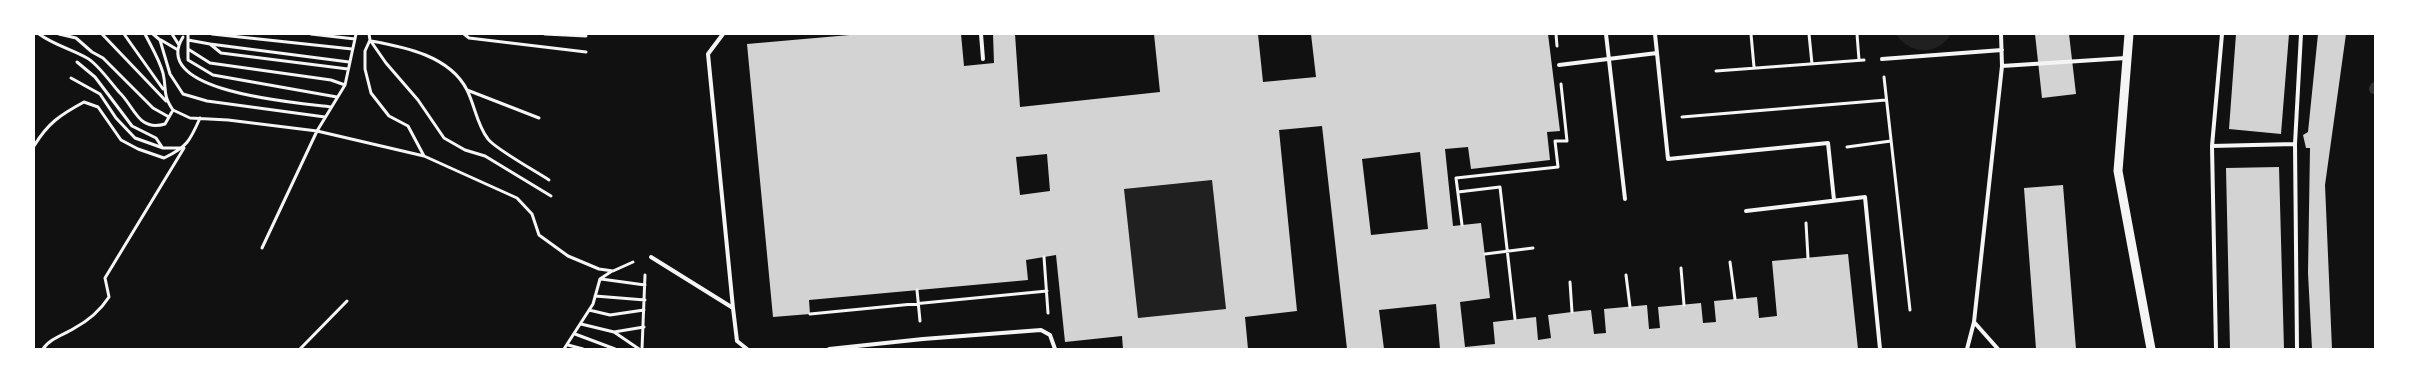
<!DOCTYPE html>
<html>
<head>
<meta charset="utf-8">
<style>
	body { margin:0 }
	#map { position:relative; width:2409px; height:383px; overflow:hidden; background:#111; font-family:Spectral,serif }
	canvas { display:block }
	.frame { position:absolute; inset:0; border:35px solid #fff; pointer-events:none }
</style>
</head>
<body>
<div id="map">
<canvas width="2409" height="383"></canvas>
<div class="frame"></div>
</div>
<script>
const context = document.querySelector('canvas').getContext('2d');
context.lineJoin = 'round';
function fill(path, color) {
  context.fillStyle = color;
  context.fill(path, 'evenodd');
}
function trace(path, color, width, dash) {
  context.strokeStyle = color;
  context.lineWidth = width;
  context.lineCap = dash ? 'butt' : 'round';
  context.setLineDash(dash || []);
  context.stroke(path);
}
const green = new Path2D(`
	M1896 34H1951C1938 56 1909 55 1896 34Z
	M1212 180 1226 309 1138 318 1124 189Z`);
const stream = new Path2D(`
	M2374 89 2375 87`);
const building = new Path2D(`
	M861 34H961L964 66 994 63 993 34H1015L1020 107 1160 92 1154 34H1258L1263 82 1316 77 1311 34H1548L1560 131 1547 132 1550 160 1471 169 1468 147 1445 149 1453 226 1481 223 1490 298 1460 302 1465 347 1495 344 1493 322 1536 317 1538 340 1551 338 1548 315 1572 312 1591 310 1594 334 1606 333 1604 309 1647 305 1649 329 1660 328 1658 307 1701 303 1703 323 1716 322 1714 301 1757 297 1759 318 1777 316 1772 261 1848 254 1858 349H1440L1436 304 1379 310 1384 349H1347L1322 126 1279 130 1297 311 1245 317 1248 349H1123L1122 336 1065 342 1056 255 1026 260 1028 280 809 300 810 314 773 317 747 44ZM1420 152 1428 229 1371 235 1362 159ZM1047 154 1050 191 1020 195 1016 157ZM1212 180 1226 309 1138 318 1124 189Z
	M2035 34H2069L2076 94 2042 98Z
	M2236 34H2289L2281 134 2229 129Z
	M2318 34H2346L2325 185 2332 349H2312L2308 273 2310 148H2306L2303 135 2308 132Z
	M2279 167 2284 349H2230L2226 168Z
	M2063 185 2076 349H2036L2024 188Z`);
const path = new Path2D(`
	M39 34C54 45 71 49 87 58 97 63 111 83 119 92 135 107 138 132 165 124L173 110
	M59 34 76 38 92 52 103 58 153 108 169 117
	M102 34 166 101
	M124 34 163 89
	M145 34C151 46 159 59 163 73 167 90 162 94 173 110L190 118 228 120 317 131 424 156 517 198 532 214 539 235 568 256 599 269 613 271 633 262
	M153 34 160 40 170 74 183 94 207 101 325 117
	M172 34 179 45
	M188 34V60L213 75 337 97
	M212 34 352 49
	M311 34 355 39
	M369 34 370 40 365 51V69L371 93 389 116 408 126 424 156
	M464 34 469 38 586 52
	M545 34 586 36
	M1556 34 1557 46
	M1751 34 1754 67
	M1809 34 1812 64
	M1857 34 1859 60
	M183 37C148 93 301 103 331 107
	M161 40 178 50
	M188 40 210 44 221 53 348 69
	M370 40 386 63 418 100 444 138 465 150 485 156 551 196
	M371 41C405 47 450 56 467 90 475 106 477 125 488 139 494 148 537 172 549 180
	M210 44 349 62
	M188 49 210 63 331 80 345 85
	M77 62 95 77 132 126 156 138 162 147
	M1716 71 1864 60
	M1884 77 1910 310
	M71 78 100 94 116 118 135 138 163 148H183
	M467 90 539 118
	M1682 117 1886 100
	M34 146C48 123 60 115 84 102L98 107 121 140 138 149 164 158C187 147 190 141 200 118
	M1847 147 1891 141
	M1458 192 1500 187 1515 319
	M1806 223 1808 258
	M1462 225 1456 178 1558 167 1555 141H1567L1561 84
	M262 248 317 131 345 85 356 34
	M1485 254 1533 248
	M1044 257 1048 313
	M1730 262 1735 299
	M1681 268 1684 305
	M1626 275 1630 307
	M601 279 645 285
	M1570 282 1572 312
	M917 290 920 321
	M595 296 645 300
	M589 310 610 315 644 310
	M810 314 1047 291
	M581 324 614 332 644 327
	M614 332 639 349
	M575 334 615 349
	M568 345 583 349
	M43 349C49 339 63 335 73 329 88 321 100 311 109 297L105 278 184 148
	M300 349 347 301
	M564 349 593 304 600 279 612 271
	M642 349 645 275`);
const service = new Path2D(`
	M723 34 708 54 733 308
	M981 34 983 59
	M1606 34 1625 199
	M1655 34 1668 159 1828 143 1834 200
	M2001 34 2002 66 2126 58
	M1882 59 2002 50
	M1559 65 1657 53
	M2212 146 2295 144
	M1746 211 1865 197 1880 349
	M651 257 733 308 737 341 747 349
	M1974 322 1998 349
	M829 349 923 339 1041 330 1050 335 1055 349
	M1967 349 1974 322 2002 66
	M2216 349 2212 146 2222 34
	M2297 349 2295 144 2301 34`);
const tertiary = new Path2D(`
	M2129 34 2118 171 2151 349`);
fill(green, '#202020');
trace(stream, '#333', 10);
fill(building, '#d3d3d3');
trace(path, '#f5f5f5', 3);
trace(service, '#f5f5f5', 4);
trace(tertiary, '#f5f5f5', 9);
</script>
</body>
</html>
